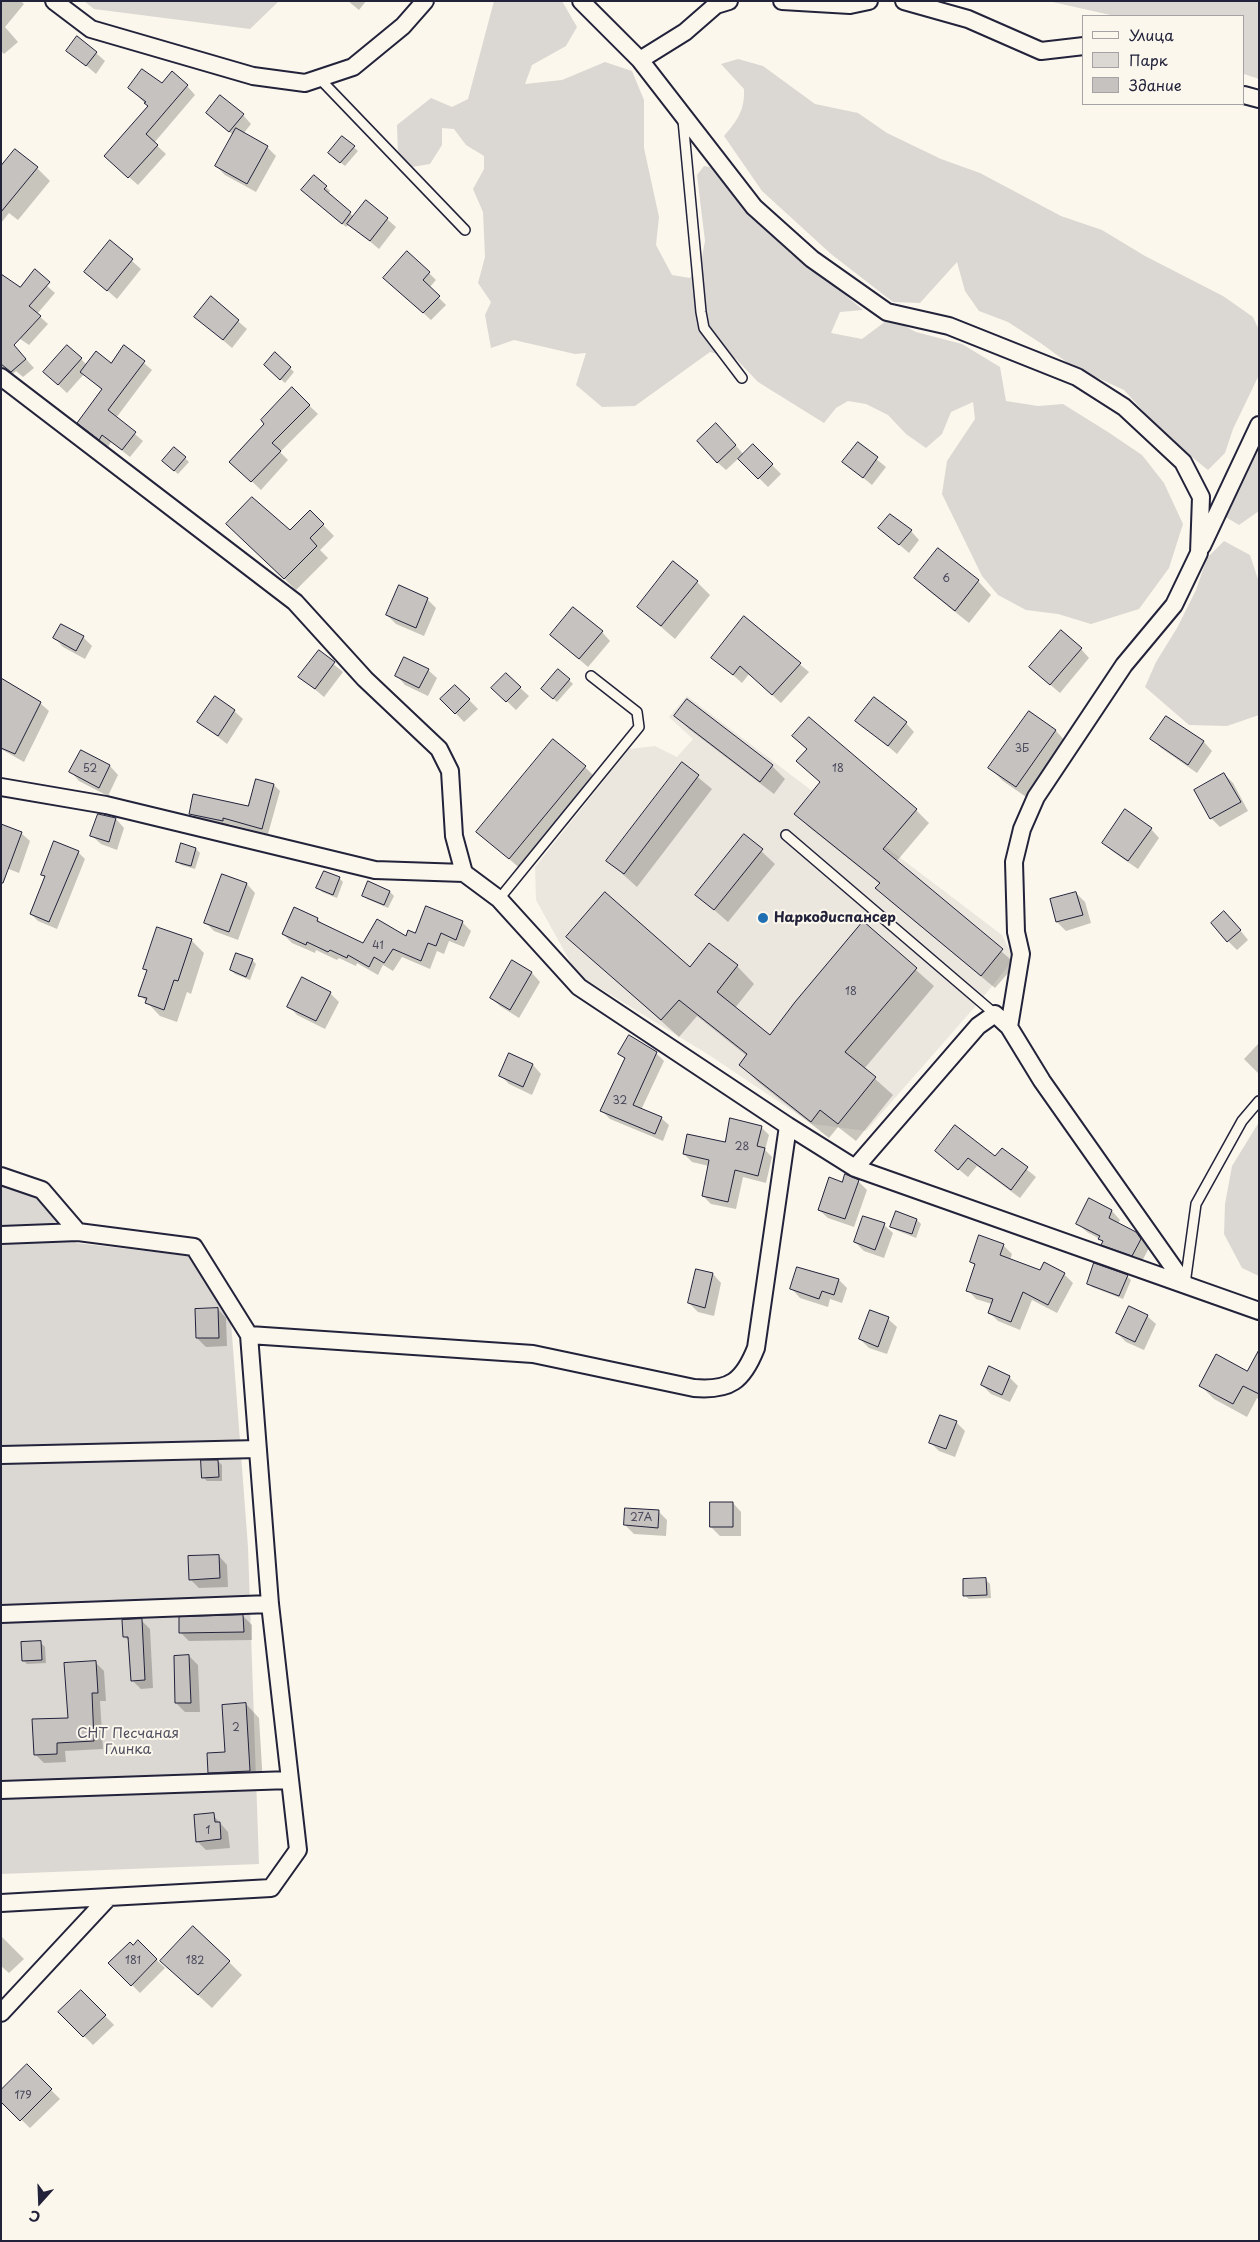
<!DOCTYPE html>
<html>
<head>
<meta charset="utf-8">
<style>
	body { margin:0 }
	#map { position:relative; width:1260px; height:2242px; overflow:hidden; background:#fbf7ec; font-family:"Playpen Sans",sans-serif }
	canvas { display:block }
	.frame { position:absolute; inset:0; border:2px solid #22223b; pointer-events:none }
	.legend { position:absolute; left:1082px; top:15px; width:162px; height:90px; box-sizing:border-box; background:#fbf7ec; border:1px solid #a4a2a5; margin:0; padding:6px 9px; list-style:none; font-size:15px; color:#22223b }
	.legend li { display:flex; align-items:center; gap:10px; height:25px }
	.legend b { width:25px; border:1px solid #a4a2a5 }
	.north { position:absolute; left:15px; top:2177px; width:50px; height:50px; -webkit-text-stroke:4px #fbf7ec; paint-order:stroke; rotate:200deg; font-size:14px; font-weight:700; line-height:20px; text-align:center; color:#22223b }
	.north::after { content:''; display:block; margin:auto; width:18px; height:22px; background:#22223b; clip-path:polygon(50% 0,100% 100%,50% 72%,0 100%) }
</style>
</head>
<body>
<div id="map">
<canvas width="1260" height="2242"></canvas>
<div class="frame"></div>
<ul class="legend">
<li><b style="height:6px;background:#fbf7ec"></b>Улица</li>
<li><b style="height:14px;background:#dbd8d3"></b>Парк</li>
<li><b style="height:14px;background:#c6c2c0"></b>Здание</li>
</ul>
<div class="north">С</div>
</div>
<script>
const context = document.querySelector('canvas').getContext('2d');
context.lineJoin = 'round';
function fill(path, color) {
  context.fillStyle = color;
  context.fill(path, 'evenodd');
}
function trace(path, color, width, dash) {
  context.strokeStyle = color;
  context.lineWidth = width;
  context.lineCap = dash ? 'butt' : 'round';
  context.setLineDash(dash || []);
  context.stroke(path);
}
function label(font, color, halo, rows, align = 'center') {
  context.font = font + ' "Playpen Sans",sans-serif';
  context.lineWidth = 4;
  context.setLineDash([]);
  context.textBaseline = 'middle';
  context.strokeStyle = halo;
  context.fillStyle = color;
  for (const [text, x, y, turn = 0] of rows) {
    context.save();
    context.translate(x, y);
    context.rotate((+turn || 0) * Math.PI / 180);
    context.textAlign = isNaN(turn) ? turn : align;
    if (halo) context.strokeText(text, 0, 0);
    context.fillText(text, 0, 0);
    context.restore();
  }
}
const built = new Path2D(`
	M687 696 1002 935 1014 959 980 1001 866 1131 812 1124 709 1055 577 974 536 900 535 867 629 749 655 746 677 757 693 739 669 717Z`);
const green = new Path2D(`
	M84 1H279L250 29 94 9Z
	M494 1H562L577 27 566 46 532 65 525 84 562 80 605 62 632 71 644 100V148L659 217 656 245 672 275 690 278 702 257 705 241 697 175 704 166 715 168 746 212 791 254 818 272 863 310 840 312 831 333 862 339 890 318 916 332 962 344 1000 367 1006 401 1038 406 1063 404 1108 432 1142 455 1164 483 1183 524 1169 568 1139 609 1091 624 1058 614 1026 610 998 595 982 576 942 494 947 461 975 419 973 402 951 412 942 434 926 448 906 434 888 415 866 404 848 401 836 408 824 423 758 382 736 359 710 352 635 406 602 407 576 385 586 353 575 354 514 340 491 348 485 315 491 302 478 283 485 257 483 212 473 189 484 169V156L466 145 454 129 442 128V145L430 164 412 167 398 155 397 125 431 98 452 107 468 99Z
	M1048 1H1259V79L1244 74V16H1115Z
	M738 59 763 66 815 104 858 113 887 133 941 159 980 173 1061 216 1102 230 1145 256 1223 296 1253 317 1259 330V375L1233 429 1225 453 1208 470 1166 436 1124 390 1072 366 1042 344 1008 322 979 311 965 291 957 262 920 303 893 302 831 254 762 191 724 136C737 121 745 110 744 89L721 64Z
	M1259 446V511L1239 525 1224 516Z
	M1224 541 1250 555 1259 582V715L1227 726 1189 725 1145 687 1156 662 1177 628 1196 590 1207 558Z
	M1259 1122V1276L1242 1268 1224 1234 1225 1204 1232 1166Z
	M1 1183 40 1197 76 1243 189 1256 231 1322 248 1547 259 1864 1 1874Z`);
const shadow = new Path2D(`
	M1 1H21L24 4 5 27 18 42 4 54 1 51Z
	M348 1H366L359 10Z
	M68 50 96 53 105 61 96 74Z
	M162 85 187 86 195 95 154 143 166 154 138 185 114 164 149 107 129 88Z
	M243 115 251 124 243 134 267 147 276 156 256 192 225 175 216 166 233 135 216 121Z
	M342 137 358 151 345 166 333 157Z
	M1 168H37L50 181 18 220 9 213 1 223Z
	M326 187 330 191 328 194 354 217 387 219 396 227 379 249 349 224 346 227 307 194Z
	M110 242 141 269 117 299 86 272Z
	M429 273 436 280 429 288 446 305 431 320 392 285Z
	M30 277 47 286 55 293 37 314 48 324 29 345 1 326 20 288Z
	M211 298 247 329 232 348 196 317Z
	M125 347 152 370 116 418 143 441 130 457 111 442 108 447 87 430 102 390 84 374 67 393 54 381 81 359 87 365H111Z
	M1 348 18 350 34 368 23 377 16 371 13 374 8 370 1 378Z
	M275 354 294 372 285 383 265 365Z
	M292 389 318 414 280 452 288 460 261 490 240 470 266 424Z
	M725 433 744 455 753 446 781 474 768 487 739 458 726 470 717 462Z
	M858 444 886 467 872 485 844 462Z
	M185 458 189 462 178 474 167 465Z
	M310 511 334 536 320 550 328 558 296 590 239 535 290 532Z
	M880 528 911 531 919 540 909 553Z
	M916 578 978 581 991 595 969 623 929 591Z
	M697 582 710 595 675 639 638 607Z
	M427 599 436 608 424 636 396 624 387 615Z
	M745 618 809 672 781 703 749 674 742 683 713 658Z
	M602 632 610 641 588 667 551 635Z
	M83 637 92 646 85 659 63 647 55 638Z
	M1081 649 1089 658 1060 693 1040 676Z
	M319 652 343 672 324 697 300 677Z
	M428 670 437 678 428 696 405 685 397 676Z
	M506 675 529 696 516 710 493 688Z
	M569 680 573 684 557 702 546 692Z
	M455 686 478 709 464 722 442 699Z
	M40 703 49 711 24 762 1 749V735Z
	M234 711 243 719 227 744 199 722Z
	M1030 712 1056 731 1069 745 1029 799 1003 781 990 768Z
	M676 716 772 766 785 779 774 794 689 729Z
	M1166 717 1204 742 1212 751 1197 773 1161 748 1152 739Z
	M857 720 906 723 914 732 897 754Z
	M794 736 916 810 929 823 896 862 1016 964 995 988 890 901 877 888 880 884 809 827 796 814 821 783 808 750Z
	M81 752 110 766 118 775 108 796 79 781 71 772Z
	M682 764 712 789 637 887 608 861Z
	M585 767 598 780 523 871 478 832Z
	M1224 774 1233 783 1248 811 1220 827 1211 818Z
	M274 785 280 791 268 834 229 824V826L197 820 191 813 249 807Z
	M98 815 116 819 124 828 117 850 101 844 92 836Z
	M1151 829 1159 838 1138 869 1112 851 1103 842Z
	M21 833 30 841 19 873 1 866Z
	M745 836 775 864 728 922 697 895Z
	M196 849 200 853 195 869 181 865 177 861Z
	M78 852 85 859 57 929 38 921 31 914 46 877 43 874Z
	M223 876 247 884 255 893 238 940 214 931 206 923Z
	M339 878 343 882 337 898 322 892 318 888Z
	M368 883 390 892 394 896 388 908 367 899 363 895Z
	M1076 893 1085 902 1091 923 1066 931 1057 922 1051 900Z
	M317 919 324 925 363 945 406 938 462 922 471 931 464 947 449 941 444 954 437 951 430 969 402 957 393 971 383 965 378 975 357 963 356 966 339 958 337 960 316 950 315 953 292 943 283 934Z
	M1233 921 1248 940 1237 950 1228 941Z
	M863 923 934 986 864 1069 893 1095 856 1141 838 1127 829 1138 758 1082 740 1064 747 1056 697 1016 679 1037 568 937 690 969 737 966 754 984 735 1008 771 1037Z
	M191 940 204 953 191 994 187 992 177 1022 160 1016 140 995 148 971 145 968Z
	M252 960 256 964 250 980 235 974 231 970Z
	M512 962 532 973 540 982 519 1018 500 1006 491 998Z
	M330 993 339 1002 325 1029 297 1015 289 1006Z
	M1259 1043V1074L1244 1059Z
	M656 1053 664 1061 641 1110 661 1118 669 1125 663 1141 610 1119 602 1111 626 1060 619 1054Z
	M510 1055 533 1065 541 1074 532 1095 509 1084 500 1075Z
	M761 1127 769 1135 765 1150 772 1157 766 1183 743 1177 736 1209 711 1204 703 1196 709 1166 692 1162 684 1154 726 1143Z
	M1002 1149 1036 1177 1020 1198 977 1166 968 1177 936 1151 996 1158Z
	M858 1181 867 1190 854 1227 828 1218 819 1210 843 1184Z
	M1090 1200 1112 1211 1120 1220 1118 1224 1135 1233 1145 1242 1149 1248 1141 1263 1111 1253 1100 1239 1087 1232 1078 1224Z
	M917 1220 921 1224 916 1238 896 1230 892 1226Z
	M884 1225 893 1233 884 1258 864 1251 855 1242Z
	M1003 1245 1012 1254 1010 1260 1041 1272 1064 1274 1073 1283 1057 1313 1032 1300 1020 1330 998 1321 989 1312 992 1304 976 1299 968 1290 976 1266 972 1261Z
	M713 1274 721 1283 714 1316 698 1312 689 1303Z
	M1127 1276 1131 1280 1123 1299 1092 1287 1088 1283Z
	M839 1280 847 1288 842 1303 830 1299 828 1307 800 1298 792 1289Z
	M218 1309 226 1318 227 1346 206 1347 197 1338Z
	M1147 1316 1156 1324 1144 1350 1126 1342 1117 1333Z
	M888 1319 897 1327 887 1354 869 1348 860 1339Z
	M1259 1352V1399L1257 1398 1247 1417 1214 1399 1201 1386 1248 1372Z
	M1009 1377 1018 1386 1010 1402 991 1394 982 1385Z
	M956 1422 965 1431 955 1457 939 1451 930 1442Z
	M218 1461 222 1465V1481H207L203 1477Z
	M733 1503 741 1512V1536H720L711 1527Z
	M658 1511 667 1520 666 1536 634 1534 625 1525Z
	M219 1556 227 1565 228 1587 199 1588 190 1579Z
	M986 1580 990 1584 991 1598 969 1599 964 1595Z
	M243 1616 252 1625V1640L189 1641 180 1632Z
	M141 1620 150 1629 153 1688 141 1689 132 1680 130 1642 124 1636Z
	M41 1643 45 1647 46 1663 27 1664 23 1660Z
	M189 1656 198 1665 200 1712H185L176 1703Z
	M96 1663 104 1671 106 1701H100L103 1749 65 1751 66 1762 44 1763 35 1754 69 1719Z
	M246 1704 259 1718 263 1784 223 1786 209 1772 227 1753Z
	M213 1815 228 1832 230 1848 206 1850 197 1841Z
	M1 1936 24 1959 9 1973 1 1966Z
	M138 1942 165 1968 140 1993 110 1963Z
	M229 1962 242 1975 212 2008 175 1974Z
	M81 1991 114 2025 93 2045 60 2012Z
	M27 2066 60 2099 30 2128 1 2100Z`);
const building = new Path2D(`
	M77 36 97 52 86 66 66 51Z
	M142 69 162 83 172 71 188 85 146 134 158 145 128 178 104 156 148 106 144 103 146 102 128 88Z
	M220 95 244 114 229 132 206 113Z
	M236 128 268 146 247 184 215 166Z
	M342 136 355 146 340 163 328 153Z
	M15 149 38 167 1 212V166Z
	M314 175 327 186 324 189 351 212 342 224 301 190Z
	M366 200 388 218 370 241 347 224Z
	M110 240 133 259 107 291 84 272Z
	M407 251 430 272 423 280 440 296 423 313 383 278Z
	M35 269 50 282 29 306 41 316 14 345 26 359 11 372 1 364V274L20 287Z
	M211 296 239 320 223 340 194 317Z
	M67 345 82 358 58 385 43 372Z
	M124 345 145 361 108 410 136 432 122 450 102 435 99 440 77 423 102 389 80 372 96 351 111 363Z
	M275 352 291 367 280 380 264 365Z
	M292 387 310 405 272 443 281 451 251 482 229 462 264 424 261 420Z
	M716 423 736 445 717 463 697 441Z
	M858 442 878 457 863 478 842 462Z
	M753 444 773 464 758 479 738 459Z
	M174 447 186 457 174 471 162 461Z
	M252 497 290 530 310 510 324 524 310 538 317 546 284 579 226 524Z
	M890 514 912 530 899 545 878 528Z
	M938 548 979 580 955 611 914 578Z
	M673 561 698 581 661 626 637 607Z
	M399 585 428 598 416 628 386 615Z
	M573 607 603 631 579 659 550 635Z
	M744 616 801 663 772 695 740 666 733 675 711 658Z
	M61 624 84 636 76 651 53 638Z
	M1061 630 1082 648 1050 685 1029 667Z
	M319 650 335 662 315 689 298 677Z
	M404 657 429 669 419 688 395 676Z
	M558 669 570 679 553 699 541 689Z
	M506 673 521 687 506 702 491 688Z
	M1 678 41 702 15 754 1 748Z
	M455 685 470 699 455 714 440 699Z
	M215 696 235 710 218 736 197 722Z
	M874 697 907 722 888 746 855 721Z
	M687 699 773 765 760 782 674 716Z
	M1029 711 1056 730 1016 787 988 768Z
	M1166 716 1204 741 1188 765 1150 739Z
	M809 717 917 809 883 849 1003 949 981 976 875 888 880 883 794 814 820 782 796 761 807 749 792 736Z
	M553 739 586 766 509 859 476 832Z
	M81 750 110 765 99 788 69 772Z
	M682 762 699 775 624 874 606 861Z
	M1224 773 1241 802 1210 819 1194 790Z
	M256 779 274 784 262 829 223 818V821L189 814 193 794 248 806Z
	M1125 809 1152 828 1128 861 1102 843Z
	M98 814 116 818 109 842 90 836Z
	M1 824 22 832 3 883H1Z
	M744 834 763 849 714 910 695 895Z
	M54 841 79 851 49 922 30 914 45 876 41 875Z
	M181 843 196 848 191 866 176 862Z
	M324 871 340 877 333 895 316 888Z
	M222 874 247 883 229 932 204 923Z
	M368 881 390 891 384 905 362 896Z
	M605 892 690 967 709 943 738 965 717 992 770 1035 795 1002 863 921 917 968 845 1052 876 1077 838 1124 820 1110 811 1122 739 1065 747 1054 679 1000 661 1020 566 937Z
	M1076 892 1083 915 1056 922 1050 899Z
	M426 906 463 921 456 940 441 933 436 946 428 943 421 961 393 949 384 963 374 957 369 967 348 955 347 958 330 950 328 952 307 942 306 945 282 934 294 907 318 918 317 921 363 943 377 919 406 936 408 930 415 933Z
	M1224 911 1241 930 1227 942 1211 923Z
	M157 927 192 939 178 981 174 980 164 1010 145 1003 147 998 138 996 147 970 143 969Z
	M236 953 253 959 246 977 230 970Z
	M512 960 532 972 510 1010 490 998Z
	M302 977 331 992 316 1021 287 1007Z
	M629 1035 657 1052 633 1105 662 1117 655 1134 600 1111 625 1058 618 1054Z
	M509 1053 533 1064 523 1087 499 1076Z
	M730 1118 762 1126 757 1146 765 1148 758 1176 735 1170 728 1202 702 1196 709 1160 683 1154 687 1134 725 1142Z
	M955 1125 995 1156 1002 1148 1028 1167 1011 1190 968 1158 958 1170 935 1151Z
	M845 1174 859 1180 845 1219 818 1210 829 1177 842 1182Z
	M1089 1198 1112 1210 1109 1218 1136 1232 1141 1239 1132 1256 1101 1245 1103 1241 1098 1239 1100 1236 1076 1224Z
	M896 1211 917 1219 912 1234 890 1227Z
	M863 1216 885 1223 875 1250 854 1242Z
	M979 1235 1004 1244 1000 1255 1040 1270 1044 1262 1065 1273 1048 1305 1023 1292 1011 1322 988 1313 993 1299 966 1291 975 1264 970 1262Z
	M1094 1263 1128 1275 1119 1296 1087 1284Z
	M797 1267 839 1279 834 1295 822 1291 819 1299 790 1289Z
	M696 1269 713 1273 705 1308 688 1303Z
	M1129 1306 1148 1315 1135 1342 1116 1333Z
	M218 1308 219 1338H196L195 1309Z
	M870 1310 889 1317 878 1347 859 1339Z
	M1259 1350V1394L1243 1386 1233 1404 1199 1386 1216 1354 1247 1371Z
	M989 1366 1010 1376 1002 1395 981 1385Z
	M940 1415 957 1421 946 1449 929 1443Z
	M201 1460H218L219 1477 202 1478Z
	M710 1502H733V1527H710Z
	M625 1508 659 1510 658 1528 624 1525Z
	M219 1555 220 1578 189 1580 188 1556Z
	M986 1578 987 1595 963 1596V1579Z
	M243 1615 244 1632 179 1633V1617Z
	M142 1619 145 1680 131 1681 128 1637H123L122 1620Z
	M41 1641 42 1660 22 1661 21 1642Z
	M189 1655 191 1703H175L174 1656Z
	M96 1661 98 1693H92L94 1741 57 1743V1754L34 1755 32 1719 68 1718 64 1663Z
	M246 1703 250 1771 208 1773 207 1753 225 1752 222 1705Z
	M214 1813 215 1822H220L221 1839 196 1842 194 1815Z
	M193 1926 230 1961 198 1995 160 1961Z
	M138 1940 157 1959 131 1986 108 1963 130 1942 133 1945Z
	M81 1990 106 2015 83 2037 58 2012Z
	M27 2064 52 2089 20 2121 1 2102V2090Z`);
const lane = new Path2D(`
	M319 78 465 230
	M683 120 701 312 704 328 742 378
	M786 835 995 1014
	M499 899 639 727 637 712 591 676
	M1185 1284 1196 1204 1242 1121 1259 1101`);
const street = new Path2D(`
	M54 1 91 29 253 76 305 83 353 67 403 26 425 1
	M581 1 640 60 685 32 716 5 729 1
	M782 1 850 5 869 1
	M904 1 968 19 1041 51 1084 46
	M640 60 754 207 812 259 887 312 949 326 1077 377 1124 407 1183 462 1201 497 1199 553 1174 605 1124 665 1036 797 1022 829 1014 862 1016 932 1021 954 1009 1027 1042 1081 1185 1284
	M1244 95 1259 99
	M1 377 295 602 365 679 439 749 450 771 454 836 464 873
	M1202 546 1259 425
	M1 787 106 805 375 870 464 873 499 899 579 987 788 1126 855 1168 1259 1311
	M855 1168 978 1026 995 1014 1009 1027
	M1 1176 42 1190 78 1232 194 1247 249 1335 270 1604 298 1850 271 1888 1 1903
	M1 1235 78 1232
	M249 1335 533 1354 694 1388C730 1391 743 1381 756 1348L788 1126
	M1 1455 258 1449
	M1 1614 270 1604
	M1 1790 290 1780
	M1 2013 109 1897`);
const markers = [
	[763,918,6,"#1f6fb2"]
];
const numberNames = [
	["6",946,579],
	["3Б",1022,749],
	["52",90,769],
	["18",838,769],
	["41",378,946],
	["18",851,992],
	["32",620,1101],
	["28",742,1147],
	["27А",641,1518],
	["2",236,1728],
	["1",208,1831],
	["181",133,1961],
	["182",195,1961],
	["179",23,2096]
];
const poiNames = [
	["Наркодиспансер",774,918]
];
const parkNames = [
	["СНТ Песчаная",128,1734],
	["Глинка",128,1750]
];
fill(built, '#ebe7df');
fill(green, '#dbd8d3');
fill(shadow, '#0003');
fill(building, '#c6c2c0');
trace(building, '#22223b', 1);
trace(lane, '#22223b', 12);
trace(street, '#22223b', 20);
trace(lane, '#fbf7ec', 9);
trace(street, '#fbf7ec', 16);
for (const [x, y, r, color] of markers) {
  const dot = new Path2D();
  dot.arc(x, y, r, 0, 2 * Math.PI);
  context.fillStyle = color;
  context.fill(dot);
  trace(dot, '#fbf7ec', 2);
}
label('11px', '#4b4a5c', null, numberNames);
label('bold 14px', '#22223b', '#fbf7ec', poiNames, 'left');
label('14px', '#505061', '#fbf7ec', parkNames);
</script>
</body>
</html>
